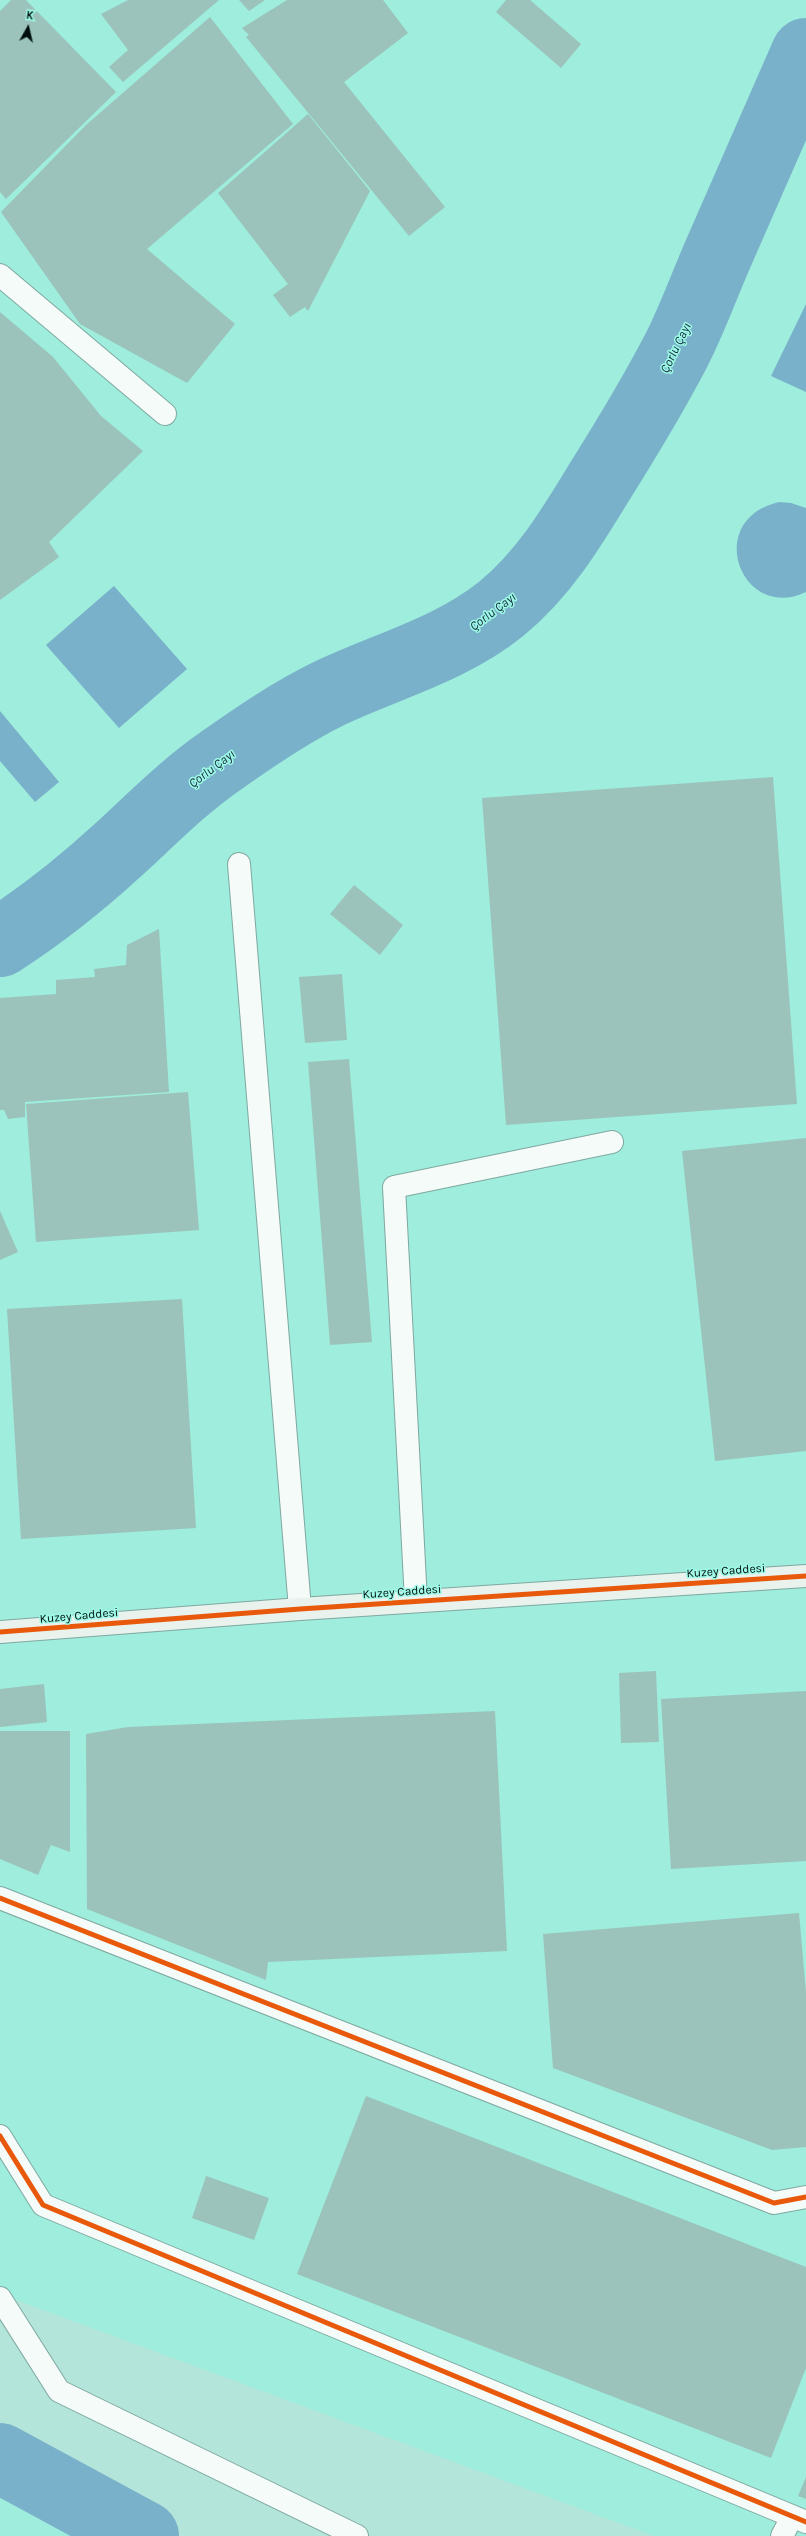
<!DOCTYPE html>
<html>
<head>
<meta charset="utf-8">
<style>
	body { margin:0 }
	#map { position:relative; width:806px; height:2536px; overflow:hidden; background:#b3e5da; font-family:Karla,sans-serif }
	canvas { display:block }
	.north { position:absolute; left:8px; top:8px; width:40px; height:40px; -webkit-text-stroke:3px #9efae7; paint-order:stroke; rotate:8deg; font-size:11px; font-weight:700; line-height:16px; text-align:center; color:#000f0c }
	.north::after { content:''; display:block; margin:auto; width:14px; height:18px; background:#000f0c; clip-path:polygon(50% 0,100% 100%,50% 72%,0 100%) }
</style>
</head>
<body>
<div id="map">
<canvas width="806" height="2536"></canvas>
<div class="north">K</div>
</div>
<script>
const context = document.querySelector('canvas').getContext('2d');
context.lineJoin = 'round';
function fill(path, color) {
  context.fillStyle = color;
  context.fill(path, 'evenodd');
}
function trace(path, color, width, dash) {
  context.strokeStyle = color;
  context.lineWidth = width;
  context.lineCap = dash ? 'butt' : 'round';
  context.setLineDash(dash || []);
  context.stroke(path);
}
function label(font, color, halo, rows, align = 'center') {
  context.font = font + ' Karla,sans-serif';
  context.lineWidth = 3;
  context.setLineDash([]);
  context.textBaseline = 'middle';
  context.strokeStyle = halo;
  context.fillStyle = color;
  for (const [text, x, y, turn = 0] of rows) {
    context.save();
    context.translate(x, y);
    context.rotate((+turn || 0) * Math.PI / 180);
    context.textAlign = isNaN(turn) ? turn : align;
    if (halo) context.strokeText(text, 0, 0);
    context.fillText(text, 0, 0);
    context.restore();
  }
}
const built = new Path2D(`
	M0 0H806V2536H654L0 2294Z
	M0 2490 91 2536H0Z`);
const water = new Path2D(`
	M806 304V392L771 376Z
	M779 502 791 503 806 508V592C742 623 702 520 779 502Z
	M114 586 187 669 119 728 46 645Z
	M0 711 59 782 35 802 0 761Z`);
const river = new Path2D(`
	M0 942C42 915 82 883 118 850 152 819 184 786 222 760 256 736 291 712 328 694 387 666 450 650 501 609 544 574 572 527 600 481 627 438 653 395 676 351 692 320 704 286 718 254 748 187 777 120 806 53
	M0 2458 144 2536`);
const building = new Path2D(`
	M11 0H26L116 92 6 199 0 192V11Z
	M128 0H219L123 82 109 67 128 50 101 14Z
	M239 0H265L249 11Z
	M287 0H383L408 33 344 82 445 207 409 236 246 37 249 35 242 28Z
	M506 0H530L581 44 561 68 496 12Z
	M210 17 293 124 147 249 235 324 187 383 80 324 1 212 86 125Z
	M308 114 370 191 308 311 305 307 290 317 273 295 288 284 218 193Z
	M0 312 53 357 101 416 143 451 49 542 59 557 0 600Z
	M773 777 797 1104 506 1125 482 798Z
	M354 885 403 925 380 955 330 914Z
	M159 929 169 1092 25 1102V1117L8 1119 4 1110H0V998L56 994V980L95 977 94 969 126 965 127 945Z
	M342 974 347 1040 305 1043 299 977Z
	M349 1059 372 1342 330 1345 308 1062Z
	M188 1092 199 1230 36 1242 26 1104Z
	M806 1138V1451L715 1461 682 1151Z
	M0 1211 18 1252 0 1260Z
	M182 1299 196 1528 21 1539 7 1309Z
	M656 1671 659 1742 621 1743 619 1673Z
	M44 1684 47 1722 0 1727V1689Z
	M806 1691V1861L671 1869 661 1699Z
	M495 1711 507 1951 268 1962 266 1980 87 1909 86 1734 128 1727Z
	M0 1731H70V1852L51 1845 38 1875 0 1859Z
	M799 1913 806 1992V2147L772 2150 553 2068 543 1934Z
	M366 2096 806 2267V2368L771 2458 297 2274Z
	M206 2176 269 2198 254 2240 192 2218Z
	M806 2477V2499L798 2496Z`);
const lane = new Path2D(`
	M416 1601 394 1187 612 1142`);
const street = new Path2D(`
	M0 275 165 414
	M239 864 300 1609
	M0 1898 774 2203 806 2197
	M0 2136 43 2205 806 2522
	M0 2298 59 2391 357 2536
	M782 2536 792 2517`);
const secondary = new Path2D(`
	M0 1632 300 1609 806 1576`);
const cycleway = new Path2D(`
	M0 1632 300 1609 806 1576
	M0 1898 774 2203 806 2197
	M0 2136 43 2205 806 2522`);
const streetNames = [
	["Kuzey Caddesi",726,1571,-4],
	["Kuzey Caddesi",402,1592,-4],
	["Kuzey Caddesi",79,1616,-5]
];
const waterNames = [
	["Çorlu Çayı",676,348,-64],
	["Çorlu Çayı",493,612,-37],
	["Çorlu Çayı",212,769,-37]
];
fill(built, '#9eeddd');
fill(water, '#7ab1ca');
trace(river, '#7ab1ca', 70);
fill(building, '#9bc3bb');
trace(lane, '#7fa8a0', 24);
trace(street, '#7fa8a0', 24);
trace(secondary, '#7fa8a0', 24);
trace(lane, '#f4fbf9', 22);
trace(street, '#f4fbf9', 22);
trace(secondary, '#e9f2ed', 22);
trace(cycleway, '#e8590c', 5);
label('12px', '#000f0c', '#9efae7', streetNames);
label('italic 13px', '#132e3f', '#9efae7', waterNames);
</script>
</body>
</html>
